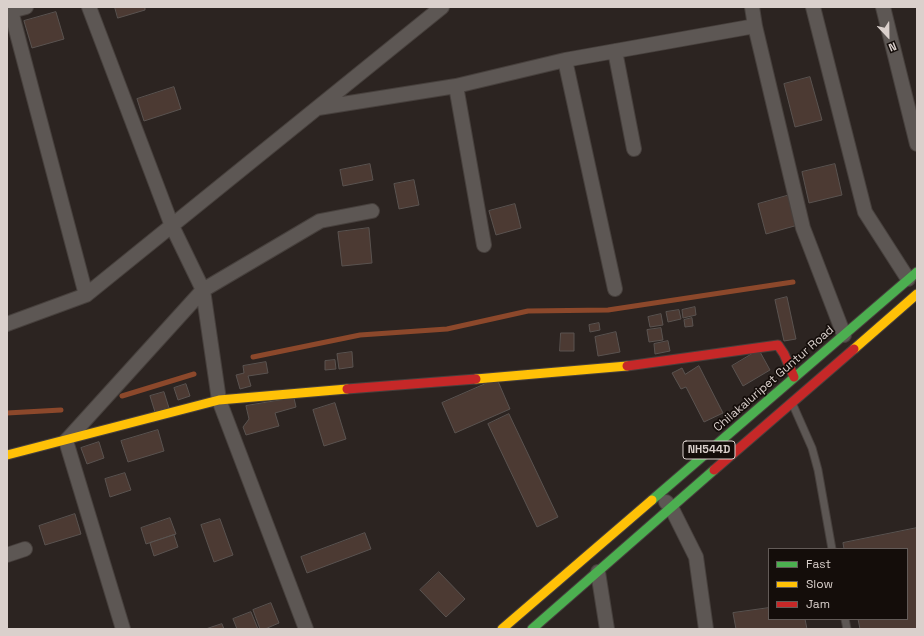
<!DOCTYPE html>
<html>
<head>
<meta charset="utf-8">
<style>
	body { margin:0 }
	#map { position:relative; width:924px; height:636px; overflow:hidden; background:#2c2421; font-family:"Space Grotesk",sans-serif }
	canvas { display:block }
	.frame { position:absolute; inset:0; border:8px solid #dad0cc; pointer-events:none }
	.legend { position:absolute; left:768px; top:548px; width:140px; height:72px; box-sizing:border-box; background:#140d0a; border:1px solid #635b58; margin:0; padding:5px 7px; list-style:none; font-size:12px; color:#dad0cc }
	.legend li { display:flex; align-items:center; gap:8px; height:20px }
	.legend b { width:20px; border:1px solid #635b58 }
	.north { position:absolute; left:868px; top:16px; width:40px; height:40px; -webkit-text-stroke:3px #140d0a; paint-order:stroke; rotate:158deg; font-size:11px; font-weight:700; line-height:16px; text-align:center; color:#dad0cc }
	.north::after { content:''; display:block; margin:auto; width:14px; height:18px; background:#dad0cc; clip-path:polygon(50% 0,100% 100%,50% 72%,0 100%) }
</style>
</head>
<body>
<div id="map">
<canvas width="924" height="636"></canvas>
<div class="frame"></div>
<ul class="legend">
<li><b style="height:5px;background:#4caf50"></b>Fast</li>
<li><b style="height:5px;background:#ffc107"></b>Slow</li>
<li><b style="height:5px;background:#c62828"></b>Jam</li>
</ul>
<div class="north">N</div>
</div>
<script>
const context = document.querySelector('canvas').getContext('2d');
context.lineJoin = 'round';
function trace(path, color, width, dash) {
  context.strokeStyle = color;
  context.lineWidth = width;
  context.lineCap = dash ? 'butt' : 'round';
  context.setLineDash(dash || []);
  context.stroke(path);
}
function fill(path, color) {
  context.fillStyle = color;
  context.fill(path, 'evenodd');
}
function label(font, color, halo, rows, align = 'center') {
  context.font = font + ' "Space Grotesk",sans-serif';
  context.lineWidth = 3.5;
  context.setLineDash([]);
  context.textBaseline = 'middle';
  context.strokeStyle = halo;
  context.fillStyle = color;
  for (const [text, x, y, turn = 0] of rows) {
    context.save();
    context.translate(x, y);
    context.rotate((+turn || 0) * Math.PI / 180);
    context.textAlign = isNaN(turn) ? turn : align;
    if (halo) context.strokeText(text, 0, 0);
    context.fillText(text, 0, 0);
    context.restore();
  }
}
const stream = new Path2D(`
	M253 357 360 335 447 329 528 311 608 310 793 282
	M122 396 194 374
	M7 413 61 410`);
const building = new Path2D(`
	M115 7H145V10L118 18Z
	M56 12 64 39 32 48 24 21Z
	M810 77 822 120 795 127 784 84Z
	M174 87 181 109 144 121 137 99Z
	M370 164 373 180 343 186 340 170Z
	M835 164 842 195 809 203 802 172Z
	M414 180 419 205 399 209 394 184Z
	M790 195 798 225 766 234 758 204Z
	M515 204 521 228 496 235 489 211Z
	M369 228 372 263 342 266 338 232Z
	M787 297 796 339 784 341 775 300Z
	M695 307 696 315 683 318 682 310Z
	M679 310 681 319 668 322 666 312Z
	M661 314 663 325 650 327 648 317Z
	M692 318 693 326 685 327 684 320Z
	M599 323 600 330 590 332 589 325Z
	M661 328 663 340 649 342 647 330Z
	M616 332 620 352 598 356 595 337Z
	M561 333H574V351H560Z
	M668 341 670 351 655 354 654 344Z
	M759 350 770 370 743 386 732 366Z
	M352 352 353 367 339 369 337 354Z
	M335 360 336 369 325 370V361Z
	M266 362 268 373 248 376 251 386 240 389 236 375 244 373 243 366Z
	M699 366 723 413 704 422 686 387 681 389 672 373 682 368 685 374Z
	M497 379 510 409 455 433 442 403Z
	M186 384 190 396 178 400 174 388Z
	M164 392 169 408 155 412 150 396Z
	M294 398 296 407 275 413 279 426 246 435 243 427 249 419 246 406Z
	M335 403 346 439 324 446 313 410Z
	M509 414 558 517 537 527 488 424Z
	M158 430 164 451 128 462 121 441Z
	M99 442 104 458 87 464 81 448Z
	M125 473 131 490 110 497 105 479Z
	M75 514 81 534 45 545 39 526Z
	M170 518 176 534 146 544 141 528Z
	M220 519 233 555 214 562 201 525Z
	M917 528V629H860L858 619H907V549H844L843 543Z
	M365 533 371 549 307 573 301 557Z
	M174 535 178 547 154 556 150 543Z
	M439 572 465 599 446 617 420 590Z
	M271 603 279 623 265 629H260L253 610Z
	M769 608V619H805L807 629H736L733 613Z
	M251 612 258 629H237L233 619Z
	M222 624 224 629H206Z`);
const lane = new Path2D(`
	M793 405 812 448 818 470 832 549
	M845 619 847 629`);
const street = new Path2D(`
	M10 7 86 295
	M89 7 172 226 203 290 219 400 306 629
	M752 7 755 26 803 228 844 335
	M813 7 865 212 908 279
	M883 7 917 144
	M7 12 26 7
	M615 51 634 149
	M565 60 615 289
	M456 86 484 245
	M318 108 456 86 565 60 755 26
	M7 324 86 295 442 7
	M666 502 671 507 696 557 706 629
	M7 555 25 549
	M598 572 607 629
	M123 629 66 441 203 290 320 221 372 211`);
const fast = new Path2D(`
	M652 500 917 272
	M532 629 714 470`);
const slow = new Path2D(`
	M854 349 917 294
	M476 379 627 366
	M7 455 219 400 347 389
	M502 629 652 500`);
const jam = new Path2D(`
	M627 366 778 345 784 354 794 377
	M347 389 476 379
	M714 470 854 349`);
const shields = [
	[709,450,52]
];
const shieldNames = [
	["NH544D",709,450]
];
const streetNames = [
	["Chilakaluripet Guntur Road",774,379,-41]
];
trace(stream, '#8c482b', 5);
fill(building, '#4c3a33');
trace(building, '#5a5350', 1);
trace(lane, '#47403d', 9);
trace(street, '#47403d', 16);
trace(fast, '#47403d', 11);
trace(slow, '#47403d', 11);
trace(jam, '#47403d', 11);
trace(lane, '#5d5754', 7);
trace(street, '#5d5754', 14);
trace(fast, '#4caf50', 9);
trace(slow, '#ffc107', 9);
trace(jam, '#c62828', 9);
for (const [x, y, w] of shields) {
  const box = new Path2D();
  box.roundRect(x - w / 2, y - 9, w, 18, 3);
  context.fillStyle = '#140d0a';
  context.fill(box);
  trace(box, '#dad0cc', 1);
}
label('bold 11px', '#dad0cc', null, shieldNames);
label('12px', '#dad0cc', '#140d0a', streetNames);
</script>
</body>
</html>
